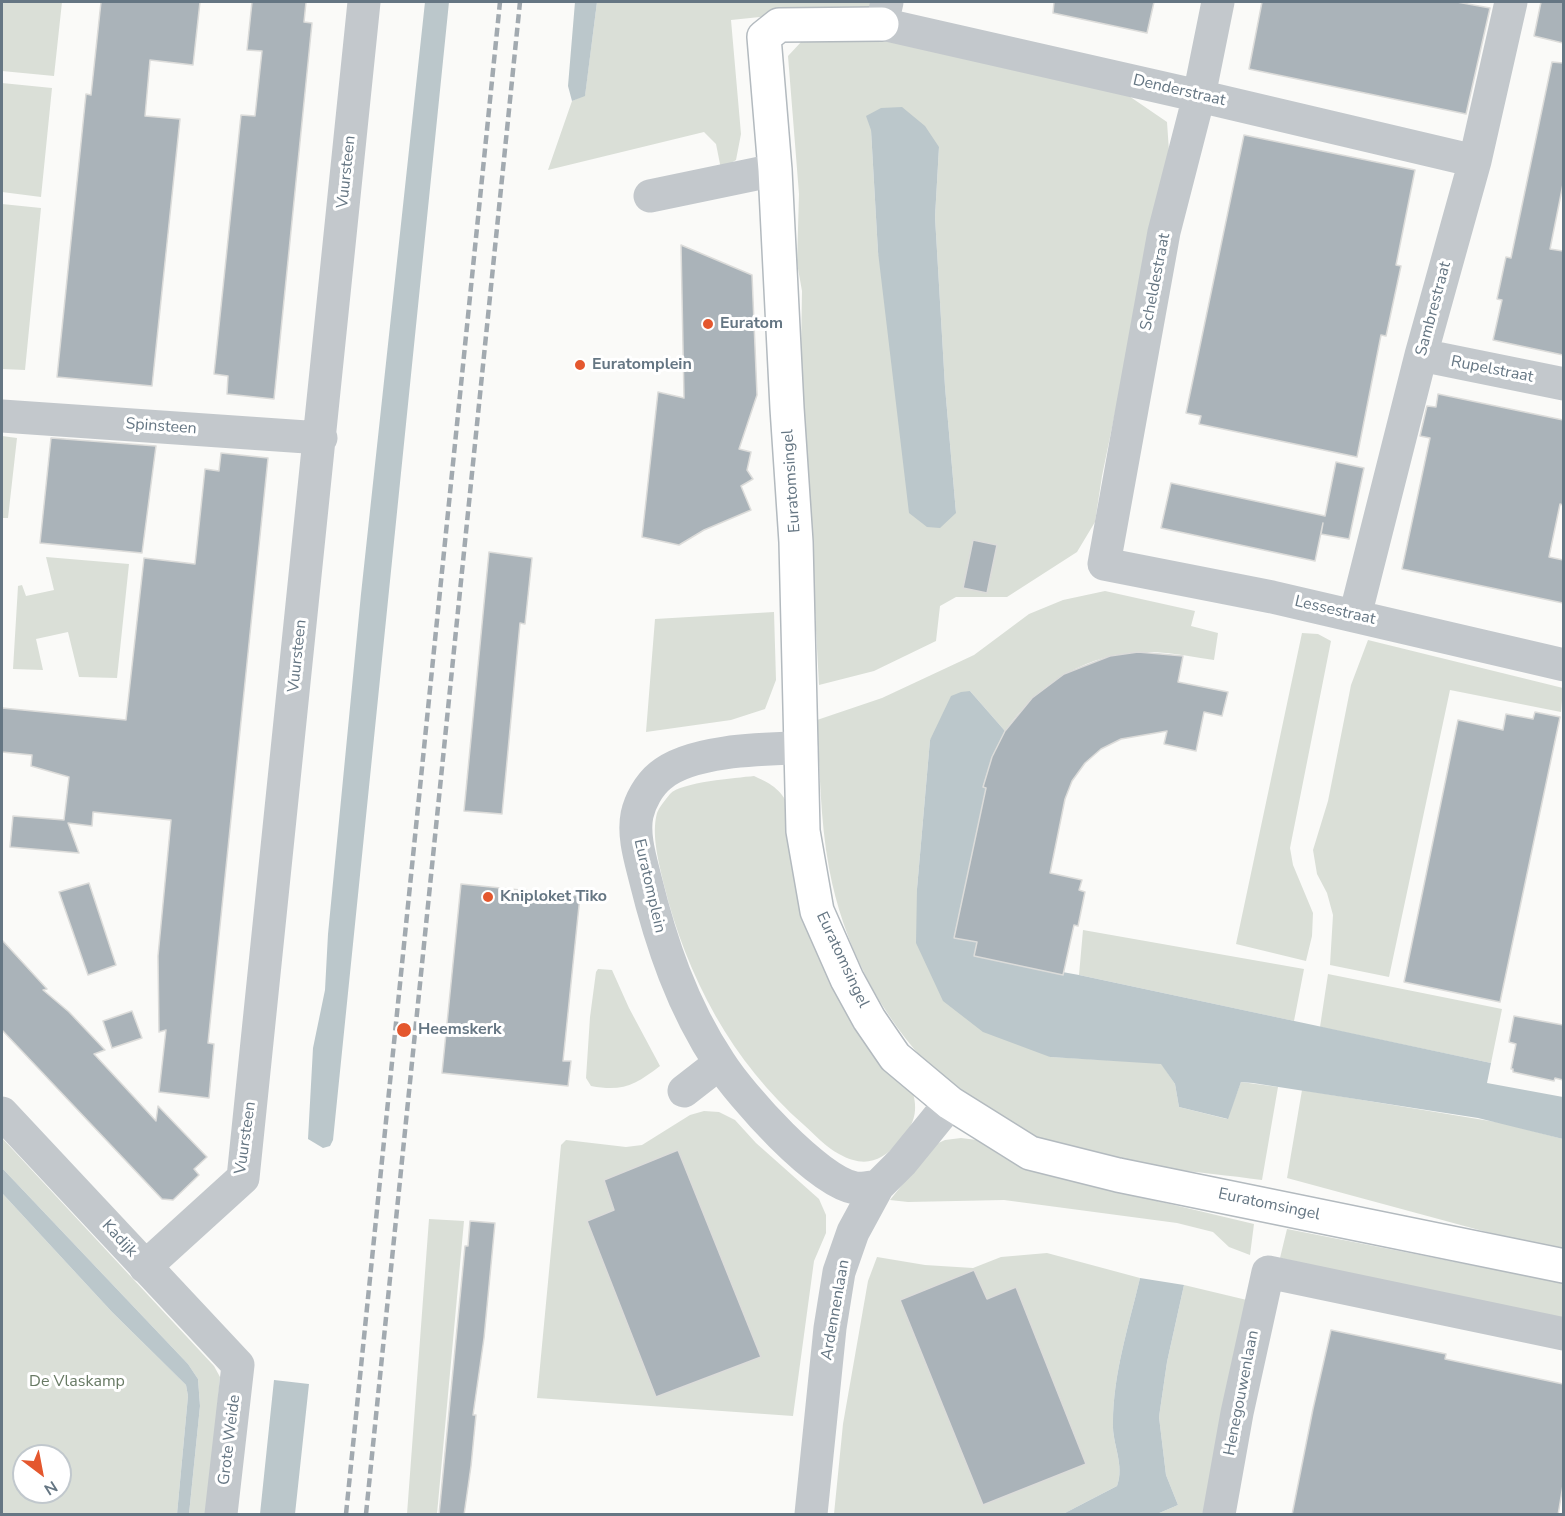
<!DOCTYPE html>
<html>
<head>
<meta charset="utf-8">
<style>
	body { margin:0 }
	#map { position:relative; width:1565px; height:1516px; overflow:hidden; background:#fafaf8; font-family:"Nunito Sans",sans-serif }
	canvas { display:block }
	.frame { position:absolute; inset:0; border:3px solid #657683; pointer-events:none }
	.north { position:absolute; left:12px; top:1444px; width:60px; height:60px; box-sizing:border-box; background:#fff; border:2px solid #c1c8cd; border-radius:50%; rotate:148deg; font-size:16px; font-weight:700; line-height:24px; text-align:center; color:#657683 }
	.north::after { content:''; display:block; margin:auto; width:21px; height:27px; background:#e4572e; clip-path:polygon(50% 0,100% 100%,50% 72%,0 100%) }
</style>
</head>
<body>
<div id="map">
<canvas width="1565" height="1516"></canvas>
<div class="frame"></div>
<div class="north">N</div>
</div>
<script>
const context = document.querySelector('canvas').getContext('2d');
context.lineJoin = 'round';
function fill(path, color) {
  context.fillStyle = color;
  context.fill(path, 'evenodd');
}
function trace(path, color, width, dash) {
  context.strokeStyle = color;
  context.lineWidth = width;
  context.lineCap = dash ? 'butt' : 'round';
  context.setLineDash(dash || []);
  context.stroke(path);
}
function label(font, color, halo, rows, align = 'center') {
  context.font = font + ' "Nunito Sans",sans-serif';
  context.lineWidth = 6;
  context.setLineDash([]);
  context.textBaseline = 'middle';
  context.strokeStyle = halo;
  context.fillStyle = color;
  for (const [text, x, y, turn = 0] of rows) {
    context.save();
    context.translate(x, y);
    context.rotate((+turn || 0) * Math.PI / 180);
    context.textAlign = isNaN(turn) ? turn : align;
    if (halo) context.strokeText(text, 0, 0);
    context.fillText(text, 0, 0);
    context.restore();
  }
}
const green = new Path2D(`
	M2 2H62L54 76 2 71Z
	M597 2H878L876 10 847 8 731 20 741 134 736 160 721 169 716 144 704 132 548 170 572 101 585 95Z
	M843 37 894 40 1129 96 1167 122 1169 151 1102 476 1095 522 1077 552 1007 597H956L940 606 936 641 874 671 819 685 801 351 802 291 797 263 799 194 788 56 802 41ZM871 130 939 147 935 217 945 387 956 513 878 252Z
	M2 83 52 88 41 197 2 192Z
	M2 204 41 208 25 370 2 369Z
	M2 436 17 438 8 518H2Z
	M46 557 129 564 117 678 79 677 68 632 36 639 43 670 13 669 18 586 22 585 26 596 54 590Z
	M1105 591 1195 611 1191 626 1218 633 1214 660C1194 657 1174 653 1154 652 1092 650 1040 681 1005 731L970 691 930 740 917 889 1050 1057 1161 1063 1175 1084 1179 1107 1227 1119 1241 1082 1278 1087 1262 1180C1197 1171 1129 1168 1066 1147 1047 1141 1024 1134 1007 1124 995 1118 985 1108 974 1100 961 1091 945 1082 934 1071 880 1016 843 944 829 868 820 819 820 770 817 720L882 698 974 655 1029 614 1063 600Z
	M774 612 776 680 765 709 731 720 646 732 655 619Z
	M1302 633 1318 634 1331 641 1290 848 1293 865 1313 913 1312 936 1306 961 1236 944Z
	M1368 640 1563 688 1561 712 1450 690 1389 977 1330 965 1333 915 1327 893 1317 874 1313 850 1328 801 1351 685Z
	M754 776C774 785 781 790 791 810L902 1078C906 1084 913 1091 914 1097 918 1117 911 1128 899 1142 881 1162 864 1168 839 1154 826 1147 815 1135 804 1125 732 1062 687 977 664 885 659 863 651 835 657 813 659 807 666 799 670 794 681 782 736 778 754 776Z
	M1083 930 1304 969 1294 1021 1079 975Z
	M598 969 612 970 629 1008 660 1066C635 1085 623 1092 591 1086L586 1078 590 1017 596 972Z
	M1328 974 1502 1009 1491 1063 1320 1027Z
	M1302 1090 1502 1123 1563 1139V1248L1505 1237 1287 1178Z
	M704 1111 719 1112 735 1120 756 1143 819 1199 826 1215V1233L814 1261 793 1416 537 1398 561 1145 566 1140 626 1147 642 1145 690 1115Z
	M2 1138 214 1366 220 1377 208 1514H189L200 1406 198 1379 188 1364 2 1168Z
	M961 1138 977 1140 1003 1157 1016 1162 1090 1185 1254 1224 1250 1255 1229 1247 1213 1232 1177 1223 1004 1200 908 1202 890 1200 934 1145 945 1140Z
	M2 1193 112 1312 186 1385 188 1396 177 1514H2ZM24 1456H60V1492H24Z
	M429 1219 464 1221 437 1514H407Z
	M1287 1229 1563 1283V1322L1280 1258Z
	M1047 1253 1140 1278C1129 1325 1113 1374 1113 1423 1112 1444 1125 1465 1117 1486L1063 1514H834L843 1424 868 1281 877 1257 925 1265 973 1268 1001 1257Z
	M1184 1285 1251 1301 1203 1514H1157L1178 1505 1166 1475 1159 1417 1167 1362Z`);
const water = new Path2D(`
	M425 2H449L333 1140 330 1146 323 1148 308 1139 313 1048 325 990 328 934 361 594Z
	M575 2H597L585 96 572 101 568 86Z
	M902 107 925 126 939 147 935 217 945 387 956 513 940 528 927 527 909 513 878 252 871 130 866 116 881 108Z
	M970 691 1005 731 992 757 983 786 986 788 954 937 977 942 974 956 1079 975 1491 1063 1487 1083 1563 1097V1139L1478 1118 1253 1083 1241 1082 1228 1119 1179 1107 1175 1084 1161 1064 1050 1057 983 1032 943 1001 916 943 917 889 930 740 951 696 961 692Z
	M2 1168 188 1364 198 1379 200 1406 189 1514H177L188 1396 186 1385 112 1312 2 1193Z
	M1140 1278 1184 1285 1167 1362 1159 1417 1166 1475 1178 1505 1157 1514H1063L1117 1486C1125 1465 1112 1444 1113 1423 1113 1374 1129 1325 1140 1278Z
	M274 1380 309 1384 295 1514H260Z`);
const building = new Path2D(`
	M101 2H200L193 65 150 60 145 116 180 119 152 386 57 377 86 94 91 95Z
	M252 2H306L304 22 312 23 274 399 227 394 228 376 214 374 241 115 255 116 262 51 247 50Z
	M1054 2H1154L1147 33 1053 13Z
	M1262 2H1457L1490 8 1466 114 1249 69Z
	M1541 2H1563V43L1534 36Z
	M1552 62 1563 63V184L1550 249 1563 251V355L1493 340 1502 300 1497 299 1506 257 1511 258Z
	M1244 135 1415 170 1396 265 1401 266 1386 336 1381 335 1357 457 1199 424 1201 416 1186 413Z
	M681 245 752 275 757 395 739 449 751 452 747 470 753 479 741 486 751 510 704 530 679 545 642 537 658 392 684 398Z
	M1438 394 1563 420V505L1560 504 1549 557 1563 560V603L1402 569 1430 438 1420 436 1427 406 1436 407Z
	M51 438 156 446 142 553 40 543Z
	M221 453 268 458 208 1043 214 1044 209 1098 159 1092 166 1030 159 1032 158 956 171 820 93 812 92 826 68 823 79 853 10 847 13 816 64 820 69 777 31 766 32 755 2 752V708L126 720 144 558 195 564 205 469 219 471Z
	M1336 462 1364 468 1349 539 1321 534 1323 523 1315 561 1161 528 1171 483 1325 516Z
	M973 540 997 545 987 593 963 588Z
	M489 552 532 558 525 624 520 623 502 814 464 811Z
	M1138 652 1183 656 1178 682 1228 692 1222 716 1204 712 1196 751 1164 744 1167 731 1121 739 1101 749 1085 763 1072 781 1065 799 1050 873 1082 880 1079 890 1085 892 1078 926 1074 925 1063 975 974 956 977 942 954 938 986 788 983 787 992 757 1005 731 1032 698 1064 674 1110 656Z
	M1535 712 1560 717 1500 1002 1404 982 1458 720 1503 730 1506 714 1533 719Z
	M89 883 116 965 88 975 59 892Z
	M461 884 580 896 563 1061H571L568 1086 442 1073Z
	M2 940 47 989 43 990 69 1012 105 1050 94 1054 120 1082 156 1121 158 1106 207 1157 194 1169 199 1175 173 1200 162 1199 2 1030Z
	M132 1011 142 1038 112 1048 103 1021Z
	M1514 1016 1563 1025V1080L1555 1078 1554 1081 1513 1072V1069H1511L1516 1044 1509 1042Z
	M678 1150 761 1357 656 1397 587 1221 614 1210 604 1180Z
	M470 1221 495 1223 484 1338 473 1415H476L471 1466 464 1515H439L465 1246H468Z
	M974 1270 987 1299 1016 1287 1086 1464 983 1505 900 1300Z
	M1331 1330 1446 1354 1445 1359 1563 1384V1485L1558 1515H1292L1313 1409Z`);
const street = new Path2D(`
	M887 2 882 24 1199 96 1475 161
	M1218 2 1199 96 1164 232 1104 564 1272 597 1564 665
	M650 196 775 170
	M1421 355 1564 384
	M2 416 321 438
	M1355 616 1421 355 1475 161 1511 2
	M801 748C762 749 690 750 660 776 649 785 640 801 637 815 633 835 640 858 645 878 661 943 682 1006 720 1063 741 1096 817 1181 855 1188 862 1189 871 1187 878 1186
	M684 1091 720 1063
	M2 1113 238 1365 221 1514
	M145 1267 243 1178 364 2
	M811 1514 830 1328 839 1272 853 1232 878 1186 902 1162 950 1103
	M1219 1514 1237 1413 1268 1272 1564 1334`);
const secondary = new Path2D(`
	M882 24 779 25 764 37 775 170 787 408 796 542 803 831 817 911 847 979 869 1019 895 1057 950 1103 1030 1153 1118 1175 1564 1266`);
const rail = new Path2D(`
	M346 1514 500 2
	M366 1514 520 2`);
const markers = [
	[708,324,6,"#e4572e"],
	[580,365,6,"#e4572e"],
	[488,897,6,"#e4572e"],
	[404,1030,8,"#e4572e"]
];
const streetNames = [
	["Denderstraat",1179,91,13],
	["Vuursteen",347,172,-84],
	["Scheldestraat",1156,282,-79],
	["Sambrestraat",1434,309,-75],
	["Rupelstraat",1492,370,11],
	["Spinsteen",161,427,4],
	["Euratomsingel",792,481,-94],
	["Lessestraat",1335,611,13],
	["Vuursteen",298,656,-84],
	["Euratomplein",649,886,77],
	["Euratomsingel",842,960,65],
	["Vuursteen",246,1138,-82],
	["Euratomsingel",1269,1205,12],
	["Kadijk",119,1239,47],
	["Ardennenlaan",836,1310,-80],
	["Henegouwenlaan",1242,1393,-79],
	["Grote Weide",230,1440,-83]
];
const poiNames = [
	["Euratom",720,324],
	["Euratomplein",592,365],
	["Kniploket Tiko",500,897],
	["Heemskerk",418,1030]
];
const parkNames = [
	["De Vlaskamp",77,1382]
];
fill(green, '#dadfd7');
fill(water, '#bbc7cb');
fill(building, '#aab3b9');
trace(building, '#dcdcda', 1.5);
trace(secondary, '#b3babf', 36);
trace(street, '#c3c8cc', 33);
trace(secondary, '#fff', 33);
trace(rail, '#a2aab0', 4.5, [9, 4.5]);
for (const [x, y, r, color] of markers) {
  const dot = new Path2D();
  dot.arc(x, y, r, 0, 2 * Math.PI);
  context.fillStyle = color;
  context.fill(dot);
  trace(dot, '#fff', 2);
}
label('16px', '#657683', '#fff', streetNames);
label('bold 16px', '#657683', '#fff', poiNames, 'left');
label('16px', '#687a64', '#fff', parkNames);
</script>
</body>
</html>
